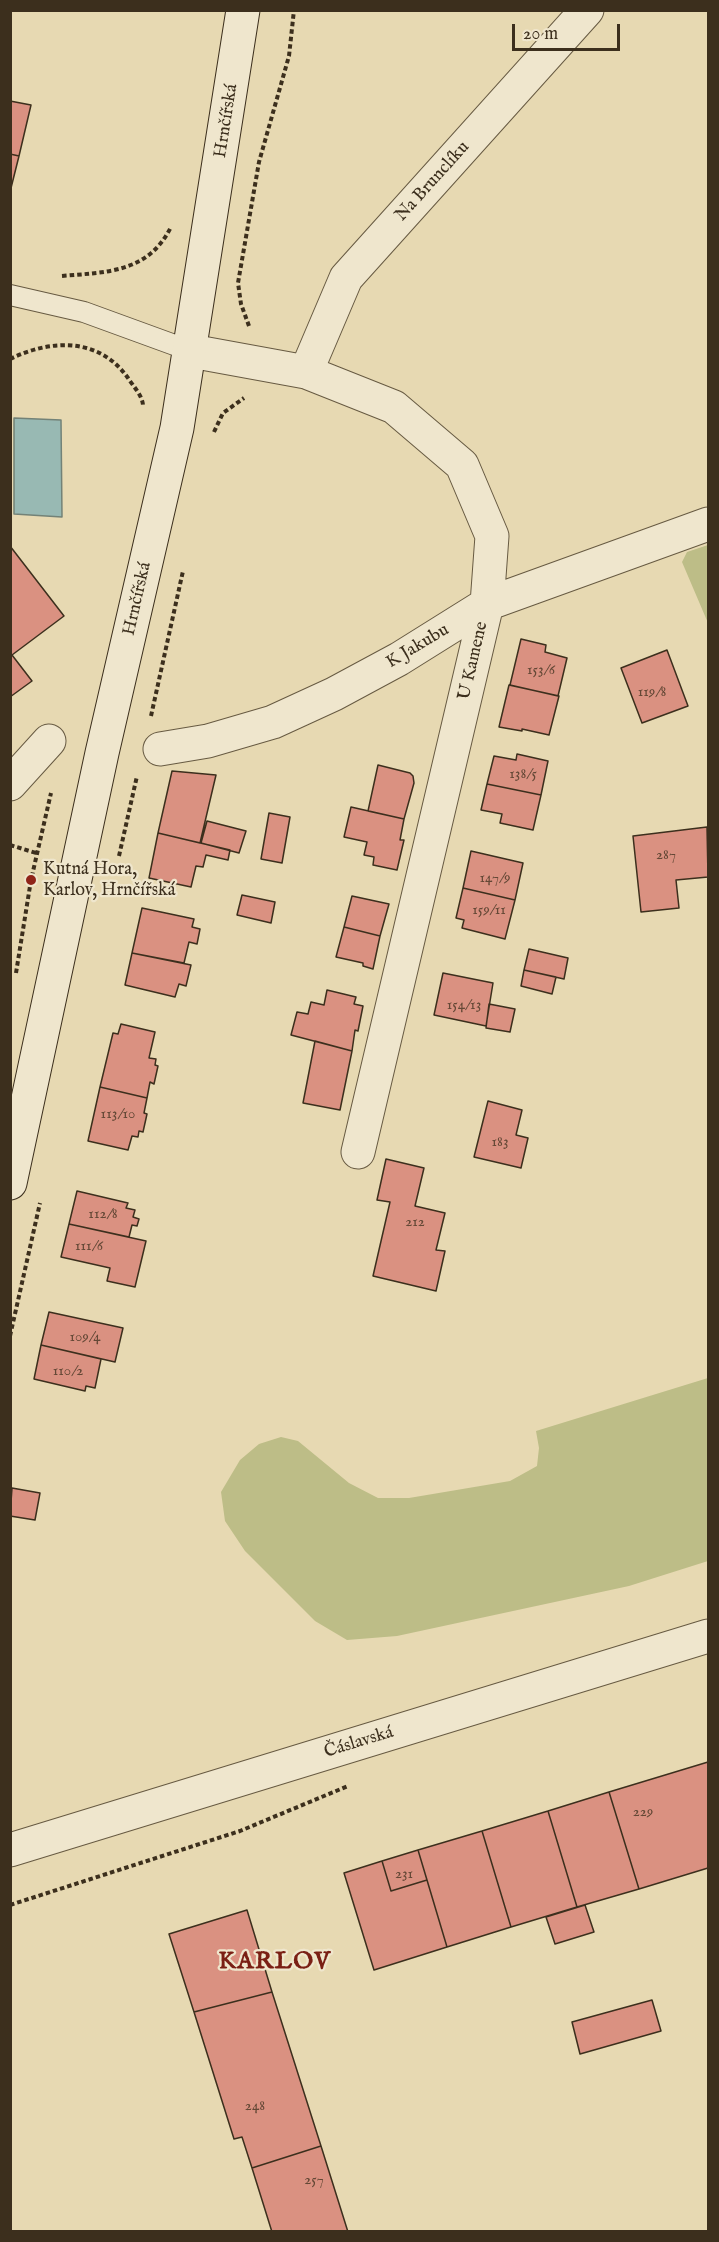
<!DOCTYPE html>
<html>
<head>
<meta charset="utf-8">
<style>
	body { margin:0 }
	#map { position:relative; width:719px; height:2242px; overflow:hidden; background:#e7d9b2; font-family:"IM FELL English",serif }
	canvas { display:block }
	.frame { position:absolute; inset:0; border:12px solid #3c2f1d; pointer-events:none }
	.scale { position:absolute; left:512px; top:24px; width:108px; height:27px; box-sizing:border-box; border:3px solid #3c2f1d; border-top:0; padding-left:8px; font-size:18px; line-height:21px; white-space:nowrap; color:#3c2f1d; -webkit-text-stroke:4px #efe6cd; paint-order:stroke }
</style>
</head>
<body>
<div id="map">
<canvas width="719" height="2242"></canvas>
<div class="frame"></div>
<div class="scale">20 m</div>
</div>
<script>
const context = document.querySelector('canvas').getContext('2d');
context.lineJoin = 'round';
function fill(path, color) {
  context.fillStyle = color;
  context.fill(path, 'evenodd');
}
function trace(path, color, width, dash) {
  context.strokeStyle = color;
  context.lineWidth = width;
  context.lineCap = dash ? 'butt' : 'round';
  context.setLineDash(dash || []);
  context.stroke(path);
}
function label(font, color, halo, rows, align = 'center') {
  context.font = font + ' "IM FELL English",serif';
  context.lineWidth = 4.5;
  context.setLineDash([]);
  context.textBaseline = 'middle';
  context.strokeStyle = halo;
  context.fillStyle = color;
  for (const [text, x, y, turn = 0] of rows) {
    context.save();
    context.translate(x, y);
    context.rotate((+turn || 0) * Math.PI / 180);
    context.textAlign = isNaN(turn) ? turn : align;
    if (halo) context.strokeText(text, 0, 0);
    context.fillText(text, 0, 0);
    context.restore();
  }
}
const green = new Path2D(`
	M708 545V623L682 562 687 552Z
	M708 1378V1561L629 1586 397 1636 347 1640 315 1621 245 1551 225 1521 221 1492 240 1460 259 1444 281 1437 298 1441 349 1483 378 1498H409L510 1481 537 1466 539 1448 536 1431Z`);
const water = new Path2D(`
	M14 418 61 420 62 517 14 514Z`);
const building = new Path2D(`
	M10 101 31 105 19 156 10 154Z
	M10 154 19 156 10 192Z
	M10 546 64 616 12 655 32 681 10 697Z
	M521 639 546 645 545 652 567 658 558 696 510 685Z
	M667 650 688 706 642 723 621 668Z
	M509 685 559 696 549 735 522 729V731L499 727Z
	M517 754 548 761 541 795 487 784 494 756 516 760Z
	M378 765 410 773 413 776 414 783 404 819 368 811Z
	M172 771 216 775 200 843 158 833Z
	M487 784 541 795 533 830 500 823 502 814 481 810Z
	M351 807 404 819 400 840H404L397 870 373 865 374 857 364 855 367 842 344 837Z
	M269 813 290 817 282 863 261 859Z
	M207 821 246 831 239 853 201 843Z
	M707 827 708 877 676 880 679 908 641 912 633 836Z
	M158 833 230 850 228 860 206 855 203 867 196 866 191 887 149 878Z
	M471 851 523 863 515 900 463 888Z
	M463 888 515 900 505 939 462 928 464 920 456 918Z
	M242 895 275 902 271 923 237 915Z
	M352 896 389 904 380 936 344 927Z
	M142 908 194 919 192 927 200 929 197 944 189 942 184 963 132 953Z
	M344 927 380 936 373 969 363 966V963L336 957Z
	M529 949 568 958 564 979 524 970Z
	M132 953 191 965 186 986 179 984 175 997 125 985Z
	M524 970 556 977 552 994 521 986Z
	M443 973 493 983 486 1026 434 1015Z
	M327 990 356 997 354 1004 363 1006 358 1031 355 1030 352 1051 291 1035 297 1012 308 1014 311 1002 324 1005Z
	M489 1004 515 1009 510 1032 486 1028Z
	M121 1024 155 1032 149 1058 156 1059 155 1065 158 1066 154 1084 150 1082 147 1098 100 1087 113 1033 118 1034Z
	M315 1041 352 1051 340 1110 303 1103Z
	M100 1087 147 1098 144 1113 147 1114 143 1132 139 1131 138 1137 132 1136 128 1150 88 1141Z
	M488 1101 522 1110 516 1135 528 1138 521 1168 474 1157Z
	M386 1159 424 1168 415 1206 445 1213 436 1250 445 1251 436 1291 373 1276 390 1202 377 1200Z
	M77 1191 128 1203 126 1208 135 1210 133 1217 139 1219 137 1226 132 1225 129 1237 69 1224Z
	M69 1224 146 1241 135 1287 107 1281 110 1268 61 1257Z
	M49 1312 123 1328 115 1362 41 1345Z
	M41 1345 101 1359 95 1388 86 1386 85 1391 34 1379Z
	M12 1488 40 1493 35 1520 10 1516Z
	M708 1762V1868L639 1889 609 1792Z
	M609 1792 639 1889 577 1907 548 1811Z
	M548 1811 577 1907 511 1927 482 1831Z
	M482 1831 511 1927 447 1947 418 1850Z
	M418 1850 427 1880 391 1891 382 1861Z
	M382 1861 391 1891 427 1880 447 1947 374 1970 344 1873Z
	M585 1905 594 1932 555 1944 546 1917Z
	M247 1910 272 1992 194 2012 169 1934Z
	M272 1992 321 2146 252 2168 242 2137 234 2139 194 2012Z
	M652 2000 661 2031 580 2054 572 2022Z
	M321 2146 348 2232H272L252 2168Z`);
const path = new Path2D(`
	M62 276C107 272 148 273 171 227
	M249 326 241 304 238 283 259 162 289 56 294 10
	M10 359C51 339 99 337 128 378 133 386 143 396 143 406
	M214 432 223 413 244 398
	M151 716 183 571
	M10 845 36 853
	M119 856 137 776
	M16 973 31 880 51 793
	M10 1336 40 1203
	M10 1905 240 1831 348 1786`);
const service = new Path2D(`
	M10 295 84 312 191 351`);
const minor = new Path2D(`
	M191 351 306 372 394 407 462 465 492 536 487 604 358 1152
	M306 372 346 278 587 10
	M160 749 208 741 273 722 334 694 399 659 487 604 708 524
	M10 784 49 741`);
const tertiary = new Path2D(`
	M10 1850 708 1636`);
const secondary = new Path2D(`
	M10 1183 102 753 177 428 243 10`);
const markers = [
	[31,880,6,"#8f2418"]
];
const numberNames = [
	["153/6",541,671],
	["119/8",652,693],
	["138/5",523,775],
	["287",666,856],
	["147/9",495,879],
	["159/11",489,911],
	["154/13",464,1006],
	["113/10",118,1115],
	["183",500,1143],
	["112/8",103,1215],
	["212",415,1223],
	["111/6",89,1247],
	["109/4",85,1338],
	["110/2",68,1372],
	["229",643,1813],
	["231",404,1875],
	["248",255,2107],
	["257",314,2181]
];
const streetNames = [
	["Hrnčířská",227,121,-81],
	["Na Brunclíku",433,182,-48],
	["Hrnčířská",138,599,-77],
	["K Jakubu",418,647,-31],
	["U Kamene",474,661,-77],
	["Čáslavská",359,1743,-17]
];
const poiNames = [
	["Kutná Hora,",43,870],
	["Karlov, Hrnčířská",43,891]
];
const districtNames = [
	["KARLOV",275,1963]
];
fill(green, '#bdbd87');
fill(water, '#98b9b3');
trace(water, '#738277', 1.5);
fill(building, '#da9181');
trace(building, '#3c2f1d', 1.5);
trace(service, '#675a42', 22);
trace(minor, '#675a42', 35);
trace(tertiary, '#675a42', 35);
trace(secondary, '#3c2f1d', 35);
trace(path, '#3c2f1d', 4, [4.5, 3]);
trace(service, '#efe6cd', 20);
trace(minor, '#efe6cd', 33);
trace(tertiary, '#efe6cd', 33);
trace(secondary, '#efe6cd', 33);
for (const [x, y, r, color] of markers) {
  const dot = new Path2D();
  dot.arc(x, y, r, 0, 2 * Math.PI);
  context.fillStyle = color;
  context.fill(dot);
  trace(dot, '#efe6cd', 2);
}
label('15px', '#644836', null, numberNames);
label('18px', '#3c2f1d', '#efe6cd', streetNames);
label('18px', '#3c2f1d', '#efe6cd', poiNames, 'left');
context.letterSpacing = '1.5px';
label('bold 24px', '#7a1f14', '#efe6cd', districtNames);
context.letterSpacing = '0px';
</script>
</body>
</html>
